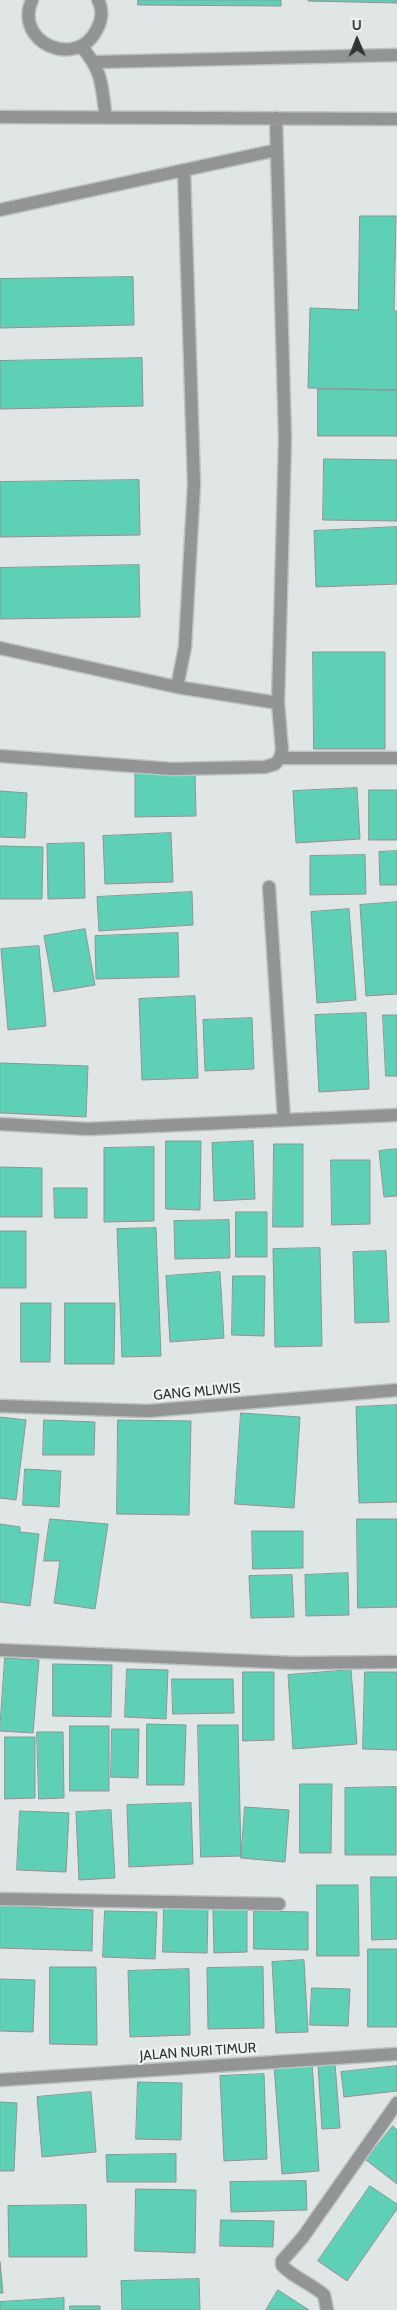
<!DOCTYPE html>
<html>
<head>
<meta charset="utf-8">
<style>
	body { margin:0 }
	#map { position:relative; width:397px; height:2310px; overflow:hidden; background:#e0e6e6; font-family:Cabin,sans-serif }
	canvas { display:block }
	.north { position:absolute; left:332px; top:15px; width:50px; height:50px; -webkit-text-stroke:4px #eef3f3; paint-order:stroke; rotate:359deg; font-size:14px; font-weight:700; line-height:20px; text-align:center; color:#313333 }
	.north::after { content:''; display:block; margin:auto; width:18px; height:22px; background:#313333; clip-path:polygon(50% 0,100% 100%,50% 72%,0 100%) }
</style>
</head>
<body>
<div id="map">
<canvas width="397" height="2310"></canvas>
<div class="north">U</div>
</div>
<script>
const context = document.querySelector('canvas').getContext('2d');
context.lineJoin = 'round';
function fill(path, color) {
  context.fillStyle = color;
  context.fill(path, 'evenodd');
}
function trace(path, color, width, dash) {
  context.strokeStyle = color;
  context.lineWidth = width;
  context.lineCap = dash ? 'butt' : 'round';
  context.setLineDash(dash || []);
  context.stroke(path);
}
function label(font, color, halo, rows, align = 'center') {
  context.font = font + ' Cabin,sans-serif';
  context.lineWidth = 4.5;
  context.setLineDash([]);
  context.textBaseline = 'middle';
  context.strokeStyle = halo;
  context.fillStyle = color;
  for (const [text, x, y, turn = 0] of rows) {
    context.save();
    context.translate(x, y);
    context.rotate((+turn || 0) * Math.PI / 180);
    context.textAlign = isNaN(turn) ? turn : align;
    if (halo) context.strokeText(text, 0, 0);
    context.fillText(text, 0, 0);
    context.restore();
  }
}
const building = new Path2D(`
	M138 0H281V6L138 5Z
	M397 0V3L308 1V0Z
	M360 216H396L394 311H397V390L308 388 310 308 358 310Z
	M133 277 134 325 0 328V279Z
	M142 358 143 406 0 409V361Z
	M318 389 397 390V436H318Z
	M324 459 397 460V521L323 520Z
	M139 480 140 535 0 537V482Z
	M397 527V584L316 587 314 531Z
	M139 565 140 617 0 619V568Z
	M313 652H385V749H314Z
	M195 771 196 816 135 817V773Z
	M357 788 360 839 296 843 293 791Z
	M369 790H397V840H369Z
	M0 791 27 793 25 838 0 837Z
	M171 833 173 882 105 884 103 836Z
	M84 843 85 898 48 899 47 844Z
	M0 846 43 847 42 899H0Z
	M397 851V885H380L379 852Z
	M365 855 366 894 310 895V856Z
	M192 892 193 925 99 931 97 897Z
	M397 902V994L366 996 360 905Z
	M349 909 356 1000 317 1003 311 912Z
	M85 929 95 985 54 992 44 936Z
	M178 933 179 977 96 979 95 936Z
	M39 946 46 1026 8 1030 1 949Z
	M195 996 198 1078 142 1080 139 999Z
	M366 1013 369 1089 319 1092 315 1015Z
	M383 1015H397V1076H386Z
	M252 1018 254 1069 205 1071 203 1020Z
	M0 1063 88 1066 86 1117 0 1113Z
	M166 1141H201L200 1210 166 1209Z
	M253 1141 255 1199 214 1201 212 1143Z
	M274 1144H303V1227H273Z
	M154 1147V1221L104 1222V1148Z
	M397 1149V1196L384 1197 379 1151Z
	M331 1160H370V1224L332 1225Z
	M0 1167 42 1168V1217H0Z
	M54 1188H87V1218H55Z
	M236 1212H267V1257H236Z
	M229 1220 230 1258 175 1259 174 1221Z
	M156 1228 161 1356 122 1357 117 1229Z
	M0 1231H26V1288H0Z
	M320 1248 322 1346 275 1347 273 1249Z
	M386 1251 389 1322 355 1323 353 1252Z
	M220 1272 224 1338 170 1342 166 1276Z
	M233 1276H265L264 1336 232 1335Z
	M21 1303H51L50 1362H21Z
	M65 1303H115L114 1364H65Z
	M397 1405V1502L359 1503 356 1407Z
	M241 1413 300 1417 294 1508 235 1504Z
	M0 1417 26 1420 16 1500 0 1498Z
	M44 1420 95 1422 94 1455H43Z
	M118 1420 191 1421 189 1515 117 1514Z
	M25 1469 61 1471 59 1507 23 1505Z
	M50 1519 108 1524 95 1609 54 1603 60 1561H44Z
	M357 1519H397V1607L358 1608Z
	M0 1524 20 1527V1532L39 1534 30 1606 0 1602Z
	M252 1531H303V1568L253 1569Z
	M348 1573 349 1615 306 1616 305 1575Z
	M292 1575 294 1617 251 1618 249 1576Z
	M5 1658 39 1660 33 1733 0 1731Z
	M53 1664 112 1665 111 1717 53 1716Z
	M127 1669 168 1670 166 1719 125 1717Z
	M351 1670 357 1744 293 1749 288 1675Z
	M243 1672H274V1740L243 1741Z
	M365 1672H397V1750L363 1749Z
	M172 1679H233L234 1713 173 1714Z
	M147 1724 186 1725 184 1785H147Z
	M198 1725H238L241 1856 201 1857Z
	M70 1726H109V1791H70Z
	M112 1729H139L138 1778 111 1777Z
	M37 1732H63L64 1798 39 1799Z
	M5 1737H35V1798L5 1799Z
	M300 1784H332L331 1853H300Z
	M396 1787V1855H345V1788Z
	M191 1803 193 1864 129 1867 127 1805Z
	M245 1807 289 1810 285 1862 241 1858Z
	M111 1810 115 1878 79 1880 76 1812Z
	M20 1811 69 1813 66 1872 17 1870Z
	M371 1877H397V1939L372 1940Z
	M317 1885H358L359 1956H317Z
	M0 1906 93 1910 92 1951 0 1948Z
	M164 1907 208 1908 207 1953 163 1952Z
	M247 1909V1952L214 1953 213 1910Z
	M105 1911 157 1912 155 1959 103 1957Z
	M254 1911 308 1912V1950L254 1949Z
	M368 1949H397V2027H368Z
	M304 1960 308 2032 276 2033 272 1962Z
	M50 1967H96L97 2045 50 2044Z
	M263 1967 264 2028 208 2029 207 1968Z
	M189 1969 190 2035 130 2037 128 1971Z
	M0 1979 35 1980 33 2032 0 2031Z
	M312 1988 350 1989 348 2026 310 2025Z
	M312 2062 319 2171 282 2174 274 2065Z
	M335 2064 340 2128 322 2129 318 2065Z
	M397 2066V2091L344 2097 341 2072Z
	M264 2074 267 2159 224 2161 220 2076Z
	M138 2082 182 2083 181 2140 136 2139Z
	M91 2092 96 2152 42 2157 37 2097Z
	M0 2102 17 2103 14 2171H0Z
	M393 2126 397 2130V2184L366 2160Z
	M176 2154V2182H107L106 2155Z
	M306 2181 307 2210 231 2212 230 2182Z
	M370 2186 397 2204V2209L347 2281 318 2261Z
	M136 2189 196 2190 195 2253 135 2251Z
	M86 2205 87 2257H9L8 2206Z
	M221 2220 274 2221 273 2247 220 2246Z
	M0 2262 3 2293H0Z
	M199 2279 200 2310H122L121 2281Z
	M278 2290 309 2310H266Z
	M64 2298V2310H0V2302Z
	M70 2306H100V2310H70Z`);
const minor = new Path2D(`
	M32 0C13 42 77 71 97 29 102 20 103 9 98 0
	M81 46C104 73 101 85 106 118
	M95 62 397 55
	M0 117 397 119
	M0 210 277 150
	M0 648 177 687 278 703
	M177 687 185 647 194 484 184 171
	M0 756 172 769 265 767 275 764 280 758 282 750 278 703 285 439 276 118
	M280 758H397
	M269 887 284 1120
	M0 1124 88 1129 397 1115
	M0 1406 148 1411 397 1390
	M0 1650 295 1663 397 1662
	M0 1899 279 1904
	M0 2080 397 2054
	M327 2310 324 2295C312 2284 289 2275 282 2265V2261L303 2237 397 2103`);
const streetNames = [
	["GANG MLIWIS",197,1392,-5],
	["JALAN NURI TIMUR",198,2052,-4]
];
fill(building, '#5ed0b6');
trace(building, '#8f9493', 1);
trace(minor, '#bdc2c2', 15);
trace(minor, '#929495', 12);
label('14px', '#313333', '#eef3f3', streetNames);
</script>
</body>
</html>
